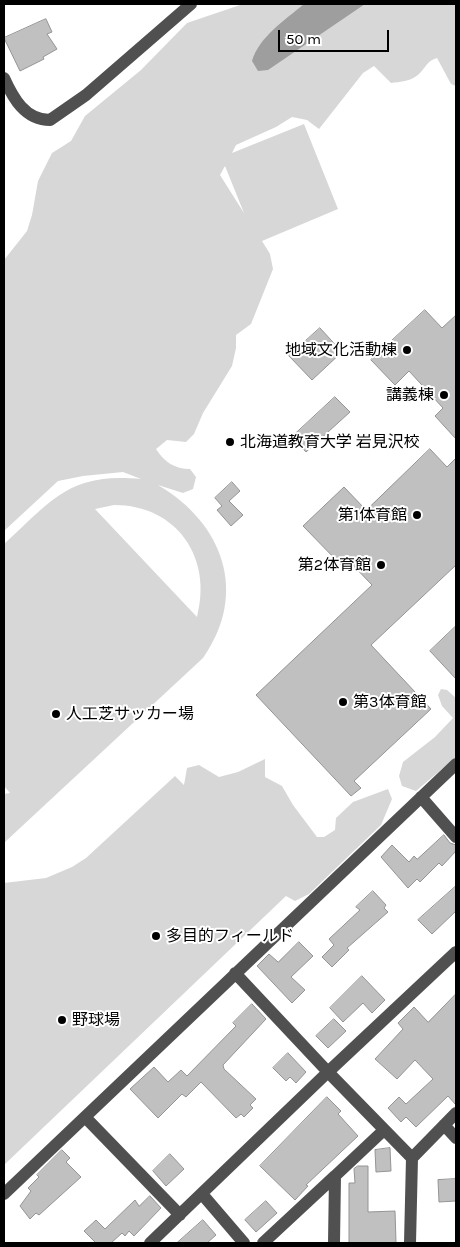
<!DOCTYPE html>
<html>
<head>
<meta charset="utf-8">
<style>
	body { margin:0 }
	#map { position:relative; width:460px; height:1247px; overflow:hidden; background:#fff; font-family:Karla,sans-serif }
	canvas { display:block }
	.frame { position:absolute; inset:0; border:5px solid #000; pointer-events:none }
	.scale { position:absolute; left:278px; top:30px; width:111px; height:22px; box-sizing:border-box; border:2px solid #000; border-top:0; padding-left:6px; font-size:15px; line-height:18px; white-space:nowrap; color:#000; -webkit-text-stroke:4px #fff; paint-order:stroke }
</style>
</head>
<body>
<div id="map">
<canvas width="460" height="1247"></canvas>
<div class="frame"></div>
<div class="scale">50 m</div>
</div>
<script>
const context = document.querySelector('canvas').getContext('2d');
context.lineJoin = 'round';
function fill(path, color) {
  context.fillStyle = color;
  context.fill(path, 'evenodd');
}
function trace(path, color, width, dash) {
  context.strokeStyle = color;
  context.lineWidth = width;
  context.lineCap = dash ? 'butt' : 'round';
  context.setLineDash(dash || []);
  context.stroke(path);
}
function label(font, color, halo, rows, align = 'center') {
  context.font = font + ' Karla,"Noto Sans JP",sans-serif';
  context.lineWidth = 4;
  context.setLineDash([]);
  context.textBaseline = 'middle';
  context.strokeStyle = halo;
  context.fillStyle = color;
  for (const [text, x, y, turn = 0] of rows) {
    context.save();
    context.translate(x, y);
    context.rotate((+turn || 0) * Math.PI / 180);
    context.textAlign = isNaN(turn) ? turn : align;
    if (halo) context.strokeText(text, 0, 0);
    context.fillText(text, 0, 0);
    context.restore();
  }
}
const green = new Path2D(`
	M243 4H456V86L451 84 437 58C427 61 426 67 419 74 412 81 400 82 391 83L374 66 363 73 319 129 307 120 292 117 276 127 236 145 232 153 304 124 338 209 262 241 270 254 273 269 251 324 236 335V348L232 366 203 413 194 434 186 442 167 440 156 449C164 462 175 469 190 469L196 477 193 489 183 493 158 485C223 523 249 593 203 658L5 842 4 794 10 793 4 786V544C53 499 70 472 141 479L123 472 83 476 58 481 4 531V260L27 231 32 215 38 181 52 153 71 141 85 116 141 70 187 23ZM225 166 244 213 220 175ZM114 505C177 505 213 558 197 617L95 509Z
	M441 689 447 690 456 698V757L416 791 402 786 399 776 403 762 435 737 453 718 442 706 438 695Z
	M265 759V777L282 786 293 805 317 837H324L335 830 336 818 353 802 388 789 392 799 381 825 309 894 295 901 286 896 4 1165V883L46 878 72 867 86 858 175 776 184 785 187 768 199 765 219 777 238 772Z`);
const water = new Path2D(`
	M304 4H365L268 70 258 71 252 61C259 37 285 20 304 4Z`);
const building = new Path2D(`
	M46 19 52 32 47 34 57 49 43 57 44 59 20 71 4 38Z
	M425 310 442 328 456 315V439L435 416 443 408 409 371 395 385 371 360Z
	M320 328 342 352 312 380 289 356Z
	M335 397 350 412 306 452 292 437Z
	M430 449 447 467 456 458V565L371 645 431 709 354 781 361 788 351 796 256 695 372 585 347 559 341 565 303 526 344 487 366 510Z
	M232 482 240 491 229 501 243 515 231 526 217 510 222 506 215 498Z
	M456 626V679L430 651Z
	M444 835 450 843 456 845V851L442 866 439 863 420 882 417 879 408 888 381 857 392 845 409 862 414 856 417 859Z
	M456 886V911L432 934 418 920Z
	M373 891 386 905 384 908 388 912 347 948 349 950 332 967 322 957 334 945 329 939 360 910 356 907Z
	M299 942 313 956 291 977 305 990 292 1003 257 966 269 954 278 962Z
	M362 976 385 1000 372 1013 363 1003 343 1022 330 1008Z
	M456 994V1105L448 1096 416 1127 406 1117 401 1122 388 1108 399 1097 406 1104 433 1079 415 1060 397 1079 375 1059 403 1029 398 1023 414 1007 428 1022Z
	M252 1004 266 1019 223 1065 224 1069 256 1099 250 1105 253 1108 244 1117 241 1114 236 1118 201 1082 186 1097 182 1094 158 1118 130 1089 154 1067 168 1082 181 1070 187 1076 236 1026 233 1023Z
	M334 1019 346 1031 328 1048 316 1036Z
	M288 1053 306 1072 296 1083 290 1077 286 1081 273 1068Z
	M327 1097 341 1111 338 1114 358 1136 306 1185 308 1186 295 1200 260 1166Z
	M390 1148 391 1171 376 1172 375 1150Z
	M62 1150 70 1158 66 1162 81 1177 39 1215 36 1213 30 1219 20 1206 31 1191 28 1188 39 1177 37 1175Z
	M170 1154 184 1169 166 1186 153 1171Z
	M358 1166H368V1212L395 1211 396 1243H349V1183H355L354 1169Z
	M456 1179V1201L439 1202 438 1180Z
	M150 1196 161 1208 134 1236 129 1231 125 1236 122 1233 111 1243H96L84 1231 96 1220 105 1229 135 1200 139 1206Z
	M266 1201 277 1213 256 1232 245 1220Z
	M203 1220 216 1235 207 1243H177Z`);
const minor = new Path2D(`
	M4 78C13 98 25 120 50 120L86 95 191 4
	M421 797 456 837
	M235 973 328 1072 456 952
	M85 1117 180 1215
	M444 1125 456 1138
	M4 1194 456 764
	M202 1194 244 1243
	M150 1243 328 1072 412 1158
	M263 1243 335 1176
	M334 1243 335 1176 384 1130
	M410 1243 412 1158 456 1113`);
const markers = [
	[407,350,5,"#000"],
	[444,395,5,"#000"],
	[230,442,5,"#000"],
	[417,515,5,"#000"],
	[381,565,5,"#000"],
	[343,702,5,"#000"],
	[56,714,5,"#000"],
	[156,936,5,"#000"],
	[62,1020,5,"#000"]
];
const poiNames = [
	["地域文化活動棟",397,350,"right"],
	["講義棟",434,395,"right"],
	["北海道教育大学 岩見沢校",240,442],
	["第1体育館",407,515,"right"],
	["第2体育館",371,565,"right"],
	["第3体育館",353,702],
	["人工芝サッカー場",66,714],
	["多目的フィールド",166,936],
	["野球場",72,1020]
];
fill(green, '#d7d7d7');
fill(water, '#9e9e9e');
fill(building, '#c0c0c0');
trace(building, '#949494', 1);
trace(minor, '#505050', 12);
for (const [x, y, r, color] of markers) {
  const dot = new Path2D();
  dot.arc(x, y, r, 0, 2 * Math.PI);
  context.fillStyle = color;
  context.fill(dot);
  trace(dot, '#fff', 2);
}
label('16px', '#000', '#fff', poiNames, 'left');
</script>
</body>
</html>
